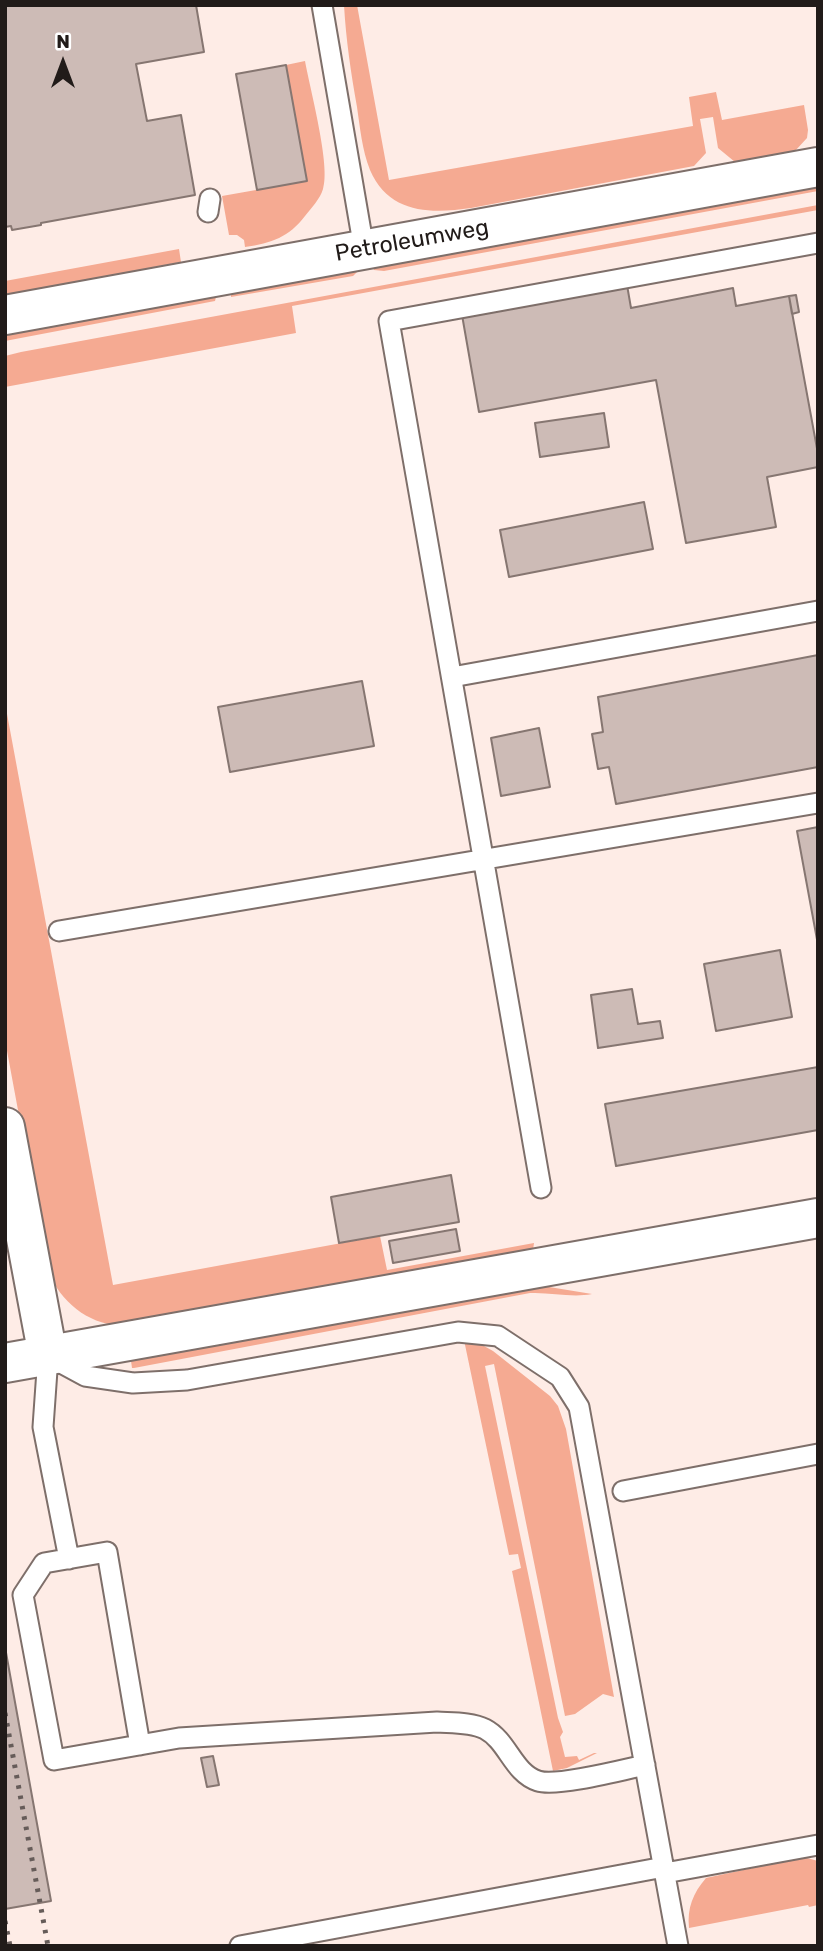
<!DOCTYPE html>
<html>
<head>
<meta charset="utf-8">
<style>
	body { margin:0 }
	#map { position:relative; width:823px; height:1951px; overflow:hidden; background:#feece6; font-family:Rubik,sans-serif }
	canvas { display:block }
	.frame { position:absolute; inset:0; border:7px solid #211b19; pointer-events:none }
	.north { position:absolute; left:28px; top:28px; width:70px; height:70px; -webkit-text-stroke:5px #fff; paint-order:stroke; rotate:0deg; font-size:19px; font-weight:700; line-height:28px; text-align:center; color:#211b19 }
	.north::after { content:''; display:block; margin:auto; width:24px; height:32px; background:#211b19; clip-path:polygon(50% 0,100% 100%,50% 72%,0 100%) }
</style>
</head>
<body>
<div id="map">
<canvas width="823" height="1951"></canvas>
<div class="frame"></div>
<div class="north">N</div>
</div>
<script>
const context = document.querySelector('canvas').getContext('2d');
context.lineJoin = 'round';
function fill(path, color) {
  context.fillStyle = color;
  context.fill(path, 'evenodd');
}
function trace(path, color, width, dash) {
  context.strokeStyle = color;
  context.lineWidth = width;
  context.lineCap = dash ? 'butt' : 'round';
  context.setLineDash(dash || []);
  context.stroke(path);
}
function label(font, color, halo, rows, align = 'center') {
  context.font = font + ' Rubik,sans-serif';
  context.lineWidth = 6;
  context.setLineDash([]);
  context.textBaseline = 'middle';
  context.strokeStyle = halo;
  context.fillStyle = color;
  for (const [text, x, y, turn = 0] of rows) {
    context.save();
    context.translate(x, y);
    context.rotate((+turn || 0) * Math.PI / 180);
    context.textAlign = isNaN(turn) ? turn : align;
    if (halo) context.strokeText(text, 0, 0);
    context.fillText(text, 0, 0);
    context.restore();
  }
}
const green = new Path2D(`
	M344 5H357L389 180 693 126 689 97 716 92 722 120 804 105 808 130 807 138 795 151 735 162 718 148 713 117 700 119 706 153 694 166 471 208C431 214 389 214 370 170 362 150 360 127 357 107 351 73 346 40 344 5Z
	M305 61C310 89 331 166 323 189 320 199 312 207 305 216 289 237 272 243 245 247L244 240 237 235H229L222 196 307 181 286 65Z
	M818 186V191L384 271 374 270 373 268Z
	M818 205V210L292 306 296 333 5 387V356L21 352Z
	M179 249 181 262 5 295V281Z
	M358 271 353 276 231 297V294Z
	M216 297 215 301 5 341V335Z
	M5 703 113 1285 380 1236 387 1270 534 1243 533 1250 119 1325C87 1324 61 1301 48 1272L5 1040Z
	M543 1286 592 1294C571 1298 551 1292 530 1293L134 1368H132L131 1361 529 1287Z
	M464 1340 475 1341 493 1351 550 1396 558 1406 566 1429 614 1697 603 1694 575 1714 565 1716 494 1364 485 1366 558 1718 563 1732 560 1737 565 1757 577 1756 579 1760 594 1753H597L567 1768 553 1771 512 1571 521 1568 518 1554 509 1555Z
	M799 1858H807L818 1861V1905L809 1907 808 1905 689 1928C687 1908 693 1893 706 1878Z`);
const building = new Path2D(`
	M5 5H196L204 52 136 64 147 121 181 115 195 195 41 223V225L12 230 11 226 5 227Z
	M286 65 307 181 257 190 236 74Z
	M627 285 631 308 733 288 736 306 789 296 818 454V467L767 477 776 527 686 543 656 380 479 412 462 315Z
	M796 295 799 312 792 314 789 296Z
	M604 413 609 447 540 457 535 423Z
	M644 502 653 549 509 577 500 530Z
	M818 655V767L616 804 609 767 598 769 592 734 603 732 598 697Z
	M362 681 374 746 230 772 218 707Z
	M539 728 550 787 501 796 491 738Z
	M818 827V945L797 831Z
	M780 950 792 1017 716 1031 704 964Z
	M632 989 638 1024 660 1021 663 1038 598 1048 591 995Z
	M818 1067V1130L616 1166 605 1104Z
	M451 1175 459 1222 339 1243 331 1197Z
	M456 1229 460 1251 393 1263 389 1241Z
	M5 1647 51 1901 5 1909Z
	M213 1756 219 1785 207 1787 201 1758Z`);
const service = new Path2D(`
	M322 5 364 249
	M208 212 210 199
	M452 677 818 611
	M59 931 818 803
	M541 1188 389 321 818 243
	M623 1491 818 1454
	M69 1559 43 1427 48 1356 85 1376 133 1383 187 1380 458 1332 498 1336 560 1377 579 1407 678 1946
	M140 1745 107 1552 44 1563 23 1595 54 1760 179 1738 437 1722C452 1723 471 1722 485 1729 508 1741 513 1773 538 1781 557 1787 622 1770 645 1765
	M665 1873 818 1845
	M240 1946 664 1867`);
const minor = new Path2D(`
	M5 315 818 167
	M5 1127 48 1356
	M5 1363 818 1218`);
const rail = new Path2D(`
	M5 1713 48 1946
	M5 1921 10 1946`);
const streetNames = [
	["Petroleumweg",412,241,-10]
];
fill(green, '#f5aa92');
fill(building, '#cdbbb6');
trace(building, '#867671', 2);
trace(service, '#7e6f6a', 23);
trace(minor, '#7e6f6a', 42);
trace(service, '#fff', 19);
trace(minor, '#fff', 38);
trace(rail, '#665c59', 5, [3.5, 7]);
label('23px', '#211b19', '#fff', streetNames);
</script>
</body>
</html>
